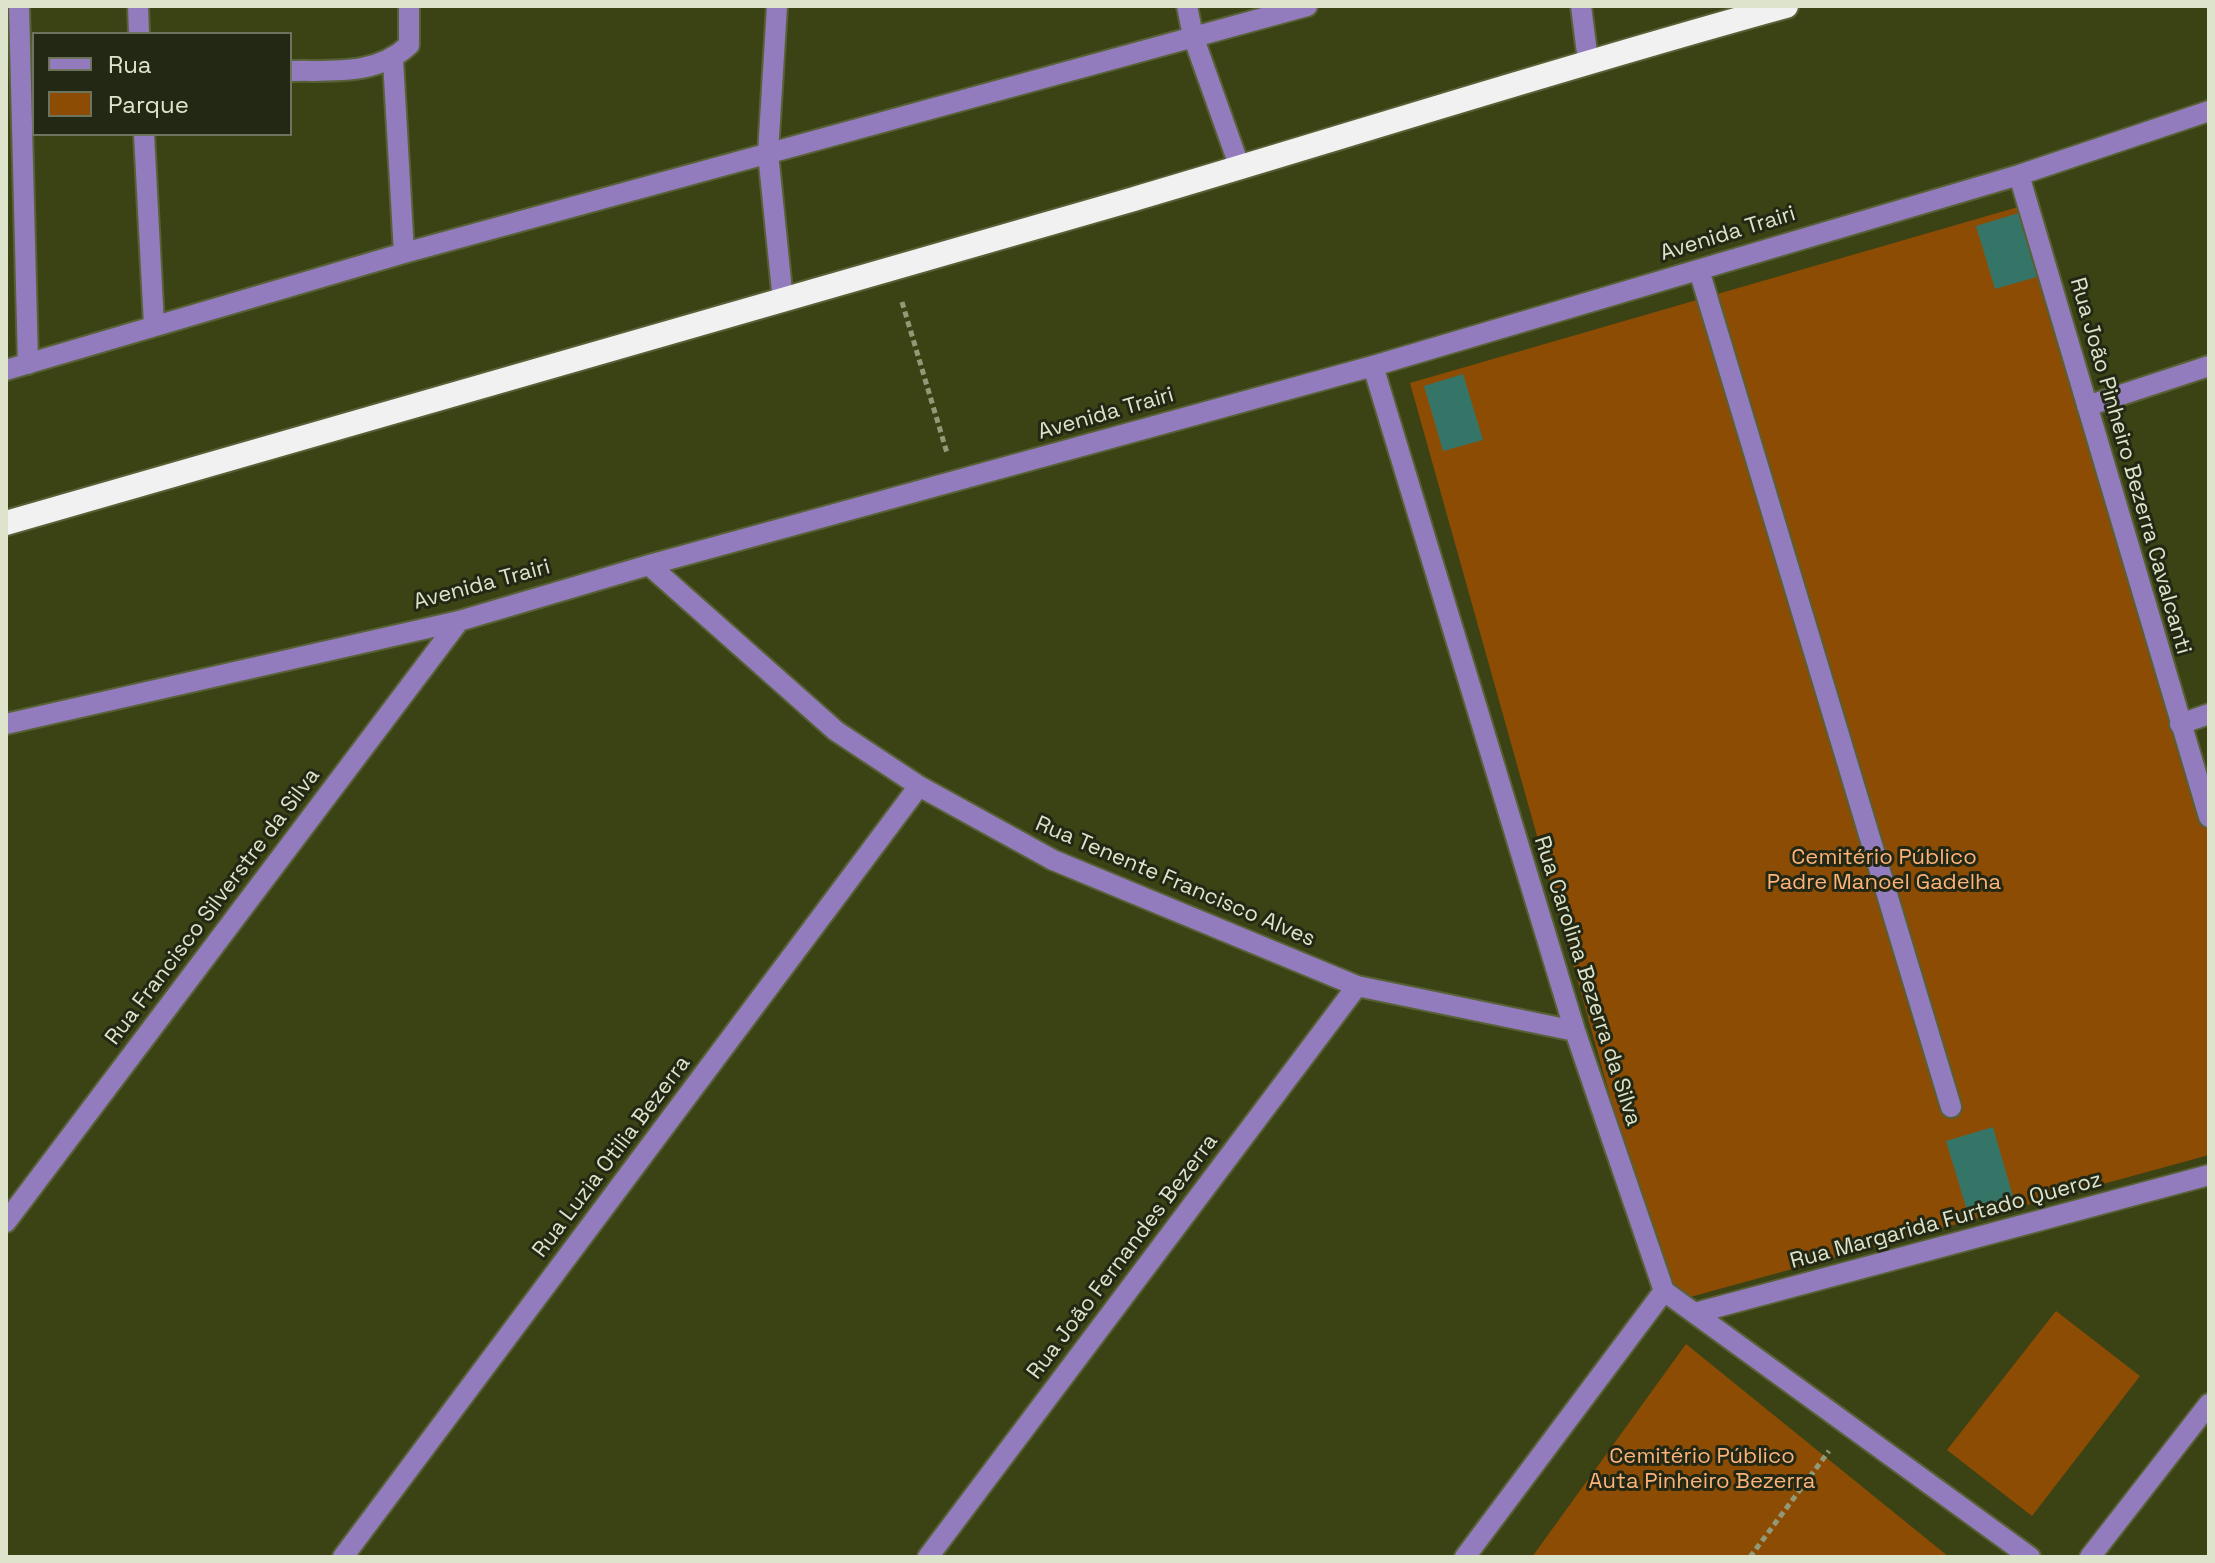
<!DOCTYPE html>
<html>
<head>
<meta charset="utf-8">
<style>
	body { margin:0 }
	#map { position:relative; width:2215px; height:1563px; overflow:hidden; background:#3b4315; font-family:"Space Grotesk",sans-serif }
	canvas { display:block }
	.frame { position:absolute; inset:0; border:8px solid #dee4cb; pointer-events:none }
	.legend { position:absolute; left:32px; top:32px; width:260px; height:104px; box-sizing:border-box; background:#232814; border:2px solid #6e735d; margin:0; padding:10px 14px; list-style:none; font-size:24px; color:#dee4cb }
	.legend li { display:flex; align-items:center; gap:16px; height:40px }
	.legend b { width:40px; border:2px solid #6e735d }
</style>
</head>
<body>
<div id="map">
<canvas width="2215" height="1563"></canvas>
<div class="frame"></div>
<ul class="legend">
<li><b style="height:10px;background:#927cbe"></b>Rua</li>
<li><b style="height:22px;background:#8d4c04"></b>Parque</li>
</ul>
</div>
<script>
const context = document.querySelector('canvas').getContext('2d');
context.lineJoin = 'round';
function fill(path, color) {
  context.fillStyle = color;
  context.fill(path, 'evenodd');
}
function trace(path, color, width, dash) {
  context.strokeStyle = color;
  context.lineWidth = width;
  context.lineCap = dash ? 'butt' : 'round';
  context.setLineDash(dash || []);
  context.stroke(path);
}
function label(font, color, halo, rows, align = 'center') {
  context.font = font + ' "Space Grotesk",sans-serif';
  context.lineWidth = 6;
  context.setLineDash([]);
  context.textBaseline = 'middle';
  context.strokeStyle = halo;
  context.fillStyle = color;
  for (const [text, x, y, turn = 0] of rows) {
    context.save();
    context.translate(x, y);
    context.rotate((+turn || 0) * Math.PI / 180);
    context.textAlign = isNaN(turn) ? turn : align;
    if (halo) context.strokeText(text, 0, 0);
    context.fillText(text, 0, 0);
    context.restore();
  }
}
const green = new Path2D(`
	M2025 205 2209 829V1155L1668 1303 1410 383Z
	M2056 1311 2140 1376 2032 1516 1947 1450Z
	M1686 1344 1949 1557H1532Z`);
const building = new Path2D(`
	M2022 212 2040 276 1995 289 1976 226Z
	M1463 374 1483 440 1443 451 1424 386Z
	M1993 1127 2014 1200 1968 1214 1946 1141Z`);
const path = new Path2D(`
	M902 302 947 453
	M1750 1557 1829 1451`);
const minor = new Path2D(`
	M19 6 28 364
	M138 6 139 34
	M777 6 768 153 783 301
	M1187 6 1193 36 1240 168
	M1581 6 1588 61
	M393 60 404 253
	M290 71C333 70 376 76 409 45V6
	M144 134 154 325
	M2019 175 2209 817
	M1699 270 1951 1107
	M1373 366 1575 1031 1664 1291 1465 1557
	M6 370 404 253 1307 6
	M2087 406 2209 366
	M649 565 836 731 919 786 1053 860 1357 986 1575 1031
	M6 724 459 621 649 565 1373 366 2019 175 2209 111
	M2180 724 2209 714
	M6 1222 459 621
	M1664 1291 2030 1557
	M1695 1313 2209 1175
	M343 1557 919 786
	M928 1557 1357 986
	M2090 1557 2209 1404`);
const highway = new Path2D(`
	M6 523C383 418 759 310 1134 199 1351 135 1567 66 1786 6`);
const streetNames = [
	["Avenida Trairi",1728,234,-17],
	["Avenida Trairi",1106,414,-16],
	["Rua João Pinheiro Bezerra Cavalcanti",2130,466,74],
	["Avenida Trairi",482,585,-15],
	["Rua Tenente Francisco Alves",1175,882,23],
	["Rua Francisco Silverstre da Silva",213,907,-53],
	["Rua Carolina Bezerra da Silva",1587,981,72],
	["Rua Luzia Otilia Bezerra",612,1157,-53],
	["Rua Margarida Furtado Queroz",1946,1221,-15],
	["Rua João Fernandes Bezerra",1123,1257,-53]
];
const parkNames = [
	["Cemitério Público",1884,858],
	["Padre Manoel Gadelha",1884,883],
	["Cemitério Público",1702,1457],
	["Auta Pinheiro Bezerra",1702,1482]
];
fill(green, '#8d4c04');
fill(building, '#357568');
trace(minor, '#586036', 24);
trace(highway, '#586036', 28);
trace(path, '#929977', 5, [6, 4]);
trace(minor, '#927cbe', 20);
trace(highway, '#f1f1f1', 24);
label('22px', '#dee4cb', '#232814', streetNames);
label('22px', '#fcb278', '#232814', parkNames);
</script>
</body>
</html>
